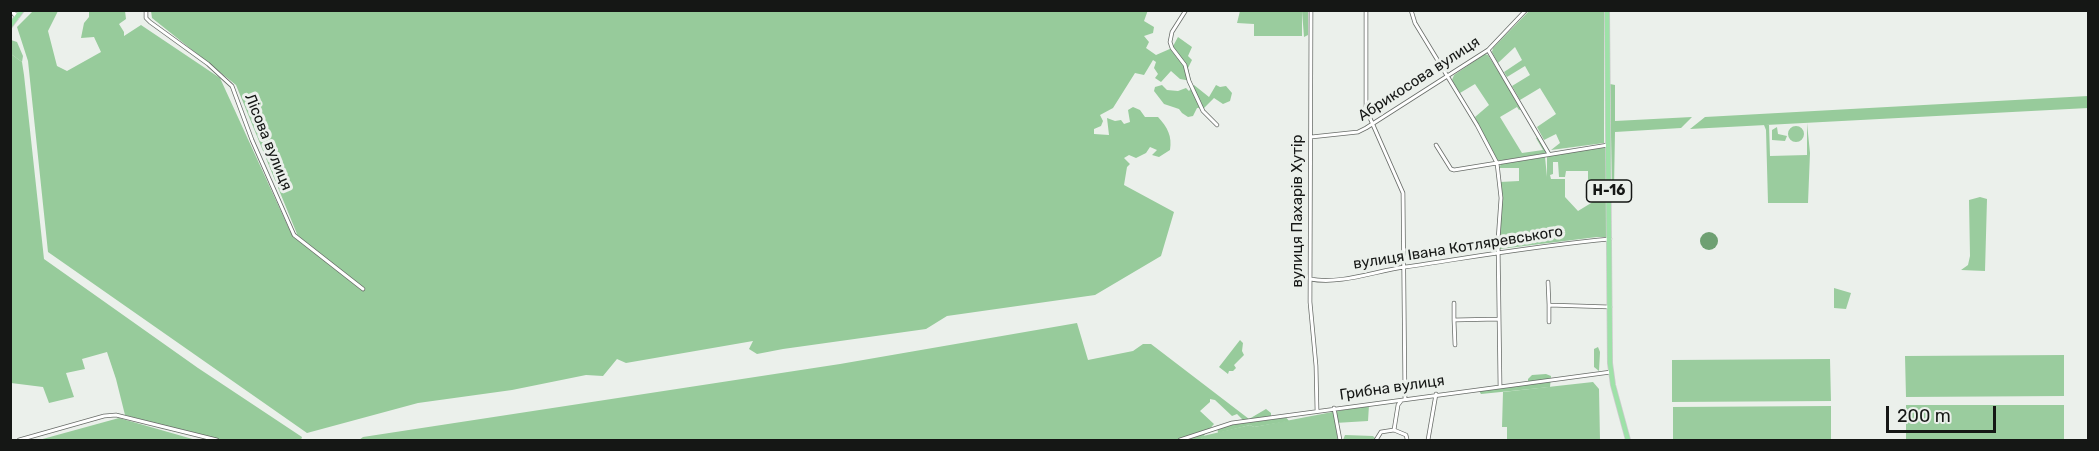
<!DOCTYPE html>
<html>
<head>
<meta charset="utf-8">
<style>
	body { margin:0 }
	#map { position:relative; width:2099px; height:451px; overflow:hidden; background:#ebf0eb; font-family:Rubik,sans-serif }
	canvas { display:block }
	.frame { position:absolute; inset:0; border:12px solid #151715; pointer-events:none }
	.scale { position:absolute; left:1886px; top:406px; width:110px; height:27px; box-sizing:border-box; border:3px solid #151715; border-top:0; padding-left:8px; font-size:18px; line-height:21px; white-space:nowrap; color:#151715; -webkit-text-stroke:4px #ebf0eb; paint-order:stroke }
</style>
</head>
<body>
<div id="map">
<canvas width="2099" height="451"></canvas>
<div class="frame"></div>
<div class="scale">200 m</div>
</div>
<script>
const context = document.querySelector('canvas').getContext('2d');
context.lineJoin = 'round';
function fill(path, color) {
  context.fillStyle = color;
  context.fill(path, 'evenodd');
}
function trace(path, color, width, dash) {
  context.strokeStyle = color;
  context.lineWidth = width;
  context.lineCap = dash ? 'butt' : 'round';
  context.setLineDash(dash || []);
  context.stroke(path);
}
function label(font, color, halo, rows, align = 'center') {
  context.font = font + ' Rubik,sans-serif';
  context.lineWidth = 6;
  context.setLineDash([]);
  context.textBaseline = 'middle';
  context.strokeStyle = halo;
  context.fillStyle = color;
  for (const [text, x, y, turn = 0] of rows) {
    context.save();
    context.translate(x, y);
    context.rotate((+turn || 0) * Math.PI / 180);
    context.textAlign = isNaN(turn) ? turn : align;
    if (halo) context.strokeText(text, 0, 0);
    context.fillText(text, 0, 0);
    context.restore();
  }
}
const green = new Path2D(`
	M1240 11H1302V36H1254V24L1237 23Z
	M1529 11H1604V143L1551 150 1560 143 1556 134 1544 140 1537 127 1556 114 1540 88 1520 100 1512 86 1530 75 1525 66 1507 77 1504 72 1522 60 1515 47 1498 63 1492 52 1493 48Z
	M11 40 17 42 23 56 22 62 11 54Z
	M1485 54 1488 55 1522 109 1519 110 1517 107 1500 117 1522 153 1543 150 1536 138 1538 137 1547 153 1499 161 1493 156 1475 117 1489 105 1475 84 1460 93 1452 80 1454 75Z
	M1807 123 1810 153 1808 203H1768L1766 130 1764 125H1769L1770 156 1807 155Z
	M1788 134a8 8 0 1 1 16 0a8 8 0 1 1-16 0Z
	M1777 127 1778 134 1787 136 1785 141 1772 140V130Z
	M1606 146 1607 186 1595 187 1594 181H1588V171H1566L1565 177H1559L1558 162H1553V174L1550 175 1551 179H1565V197L1578 211 1596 200V191L1607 190V237H1597L1500 249V182L1519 181V168H1499L1501 164 1545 157 1547 177V157L1550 156Z
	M1980 197 1987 199 1985 271 1961 270 1968 265 1970 256 1969 200Z
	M1834 288 1851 293 1846 309 1834 308Z
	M1598 347 1600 352 1599 371 1594 367V349Z
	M2064 355V396L1906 397 1905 356Z
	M1830 359 1831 401 1672 402V360Z
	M1593 382 1599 389 1600 440H1507V427H1502L1503 392Z
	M1369 405 1368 421 1335 423 1338 440H1200L1203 436 1250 425 1254 427C1293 420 1330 412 1369 405Z
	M1906 405H2064V440H1906Z
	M1831 406V440H1673V407Z
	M1345 435 1373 436 1376 439 1343 440Z`);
const forest = new Path2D(`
	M1148 10 1144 21 1154 27 1153 33 1144 36 1149 42 1146 48 1156 55 1172 48 1178 37 1192 47 1188 56 1192 60 1188 68 1191 81 1180 79 1171 71 1161 82 1155 78 1158 74 1154 68 1156 62 1153 60 1144 75 1135 73 1113 108 1100 115 1103 121 1101 126 1094 129V134L1109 135 1107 118 1115 121 1121 120 1124 124 1130 122 1128 110 1133 107 1140 110 1145 117H1158C1168 128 1172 136 1170 150L1159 157 1152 155 1157 150 1150 147 1146 153 1136 158 1129 155 1124 158 1130 164 1127 167 1124 185 1174 212 1161 256 1095 295 947 316 926 329 783 349 757 354 749 349 753 341 626 363 617 359 603 376 586 375 512 390 418 403 307 433 48 252 28 61 17 27 33 11H58L48 31 57 66 67 71 101 52 94 37 81 38 84 23 89 17V11H125L126 19 119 24 124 32V36L141 25 220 78 290 231 297 234 236 85 152 18 151 11Z
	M1302 11H1308V35L1304 37Z
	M11 54 22 62 24 75 44 259 198 368 302 437 301 440H226L209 438 125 415 116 379 107 352 82 359 85 369 66 373 74 397 49 403 43 387 11 383Z
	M1610 84 1615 85V121L1692 117 1681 128 1615 132 1614 188 1612 189Z
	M1162 85 1167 90 1178 91 1186 88 1189 91 1194 85 1209 97 1216 85 1220 87 1226 86 1232 93 1230 101 1223 104 1214 98 1204 108H1197L1193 116 1188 117 1182 113 1179 109 1164 104 1154 91 1155 87Z
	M2088 96V108L1690 129 1705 117Z
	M1077 323 1088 360 1133 351 1143 344H1151L1249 419 1266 409 1271 413V417L1285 416 1289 421 1254 427 1250 425 1218 433 1217 427 1244 421 1237 414 1232 416 1215 400 1210 399V402L1200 411 1214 424 1200 440H359L363 437 840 364Z
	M1240 340 1243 343 1242 351 1244 355 1234 365 1236 368 1233 371H1229L1228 374 1219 367Z
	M1546 374 1551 376 1550 387 1481 394 1479 391 1528 384V379L1532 375Z
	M119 418 196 440H39Z`);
const water = new Path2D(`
	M1700 241a9 9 0 1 1 18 0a9 9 0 1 1-18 0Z`);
const minor = new Path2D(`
	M146 10V18L150 22 208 64 232 86 252 140 294 235 363 289
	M1186 10 1172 32 1170 42 1172 48 1185 65 1189 81 1203 111 1217 125
	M1311 10 1310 302 1316 366 1317 411
	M1366 10V109L1403 193 1405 399
	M1411 10 1415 23 1477 125 1497 163 1501 198 1498 240 1500 385
	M1488 50 1549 154
	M1311 137 1358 132 1366 128 1488 50 1526 10
	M1436 145 1451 169 1454 170 1608 145
	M1310 279C1340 285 1375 271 1405 267 1473 257 1541 245 1610 239
	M1548 282 1549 305
	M1454 303V320
	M1549 322V305L1610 307
	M1455 345 1454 320 1498 319
	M1334 408 1340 440
	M1394 430 1406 435 1407 439
	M19 440 104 416 116 415 217 440
	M1180 440 1232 423 1611 372
	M1376 440 1381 432 1394 430 1398 405 1401 401
	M1428 440 1436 394`);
const tertiary = new Path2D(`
	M11 10 17 17`);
const primary = new Path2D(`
	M1607 10 1610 363 1613 385 1628 440
	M10 26 22 10`);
const shields = [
	[1609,191,45]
];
const shieldNames = [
	["Н-16",1609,191]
];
const streetNames = [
	["Абрикосова вулиця",1419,79,-33],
	["Лісова вулиця",268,142,68],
	["вулиця Пахарів Хутір",1298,211,-90],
	["вулиця Івана Котляревського",1458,248,-9],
	["Грибна вулиця",1392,388,-8]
];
fill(green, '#9acc9e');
fill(forest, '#97cb9b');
fill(water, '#6ea072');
trace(minor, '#686c68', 4.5);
trace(tertiary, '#686c68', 5);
trace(primary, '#ccc', 6);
trace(minor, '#fff', 3);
trace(tertiary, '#fff', 4);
trace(primary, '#9ee1a8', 4.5);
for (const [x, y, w] of shields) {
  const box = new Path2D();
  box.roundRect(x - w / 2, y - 11, w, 22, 4.5);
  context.fillStyle = '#ebf0eb';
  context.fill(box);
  trace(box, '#151715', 1.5);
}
label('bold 14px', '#151715', null, shieldNames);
label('15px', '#151715', '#ebf0eb', streetNames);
</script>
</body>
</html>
